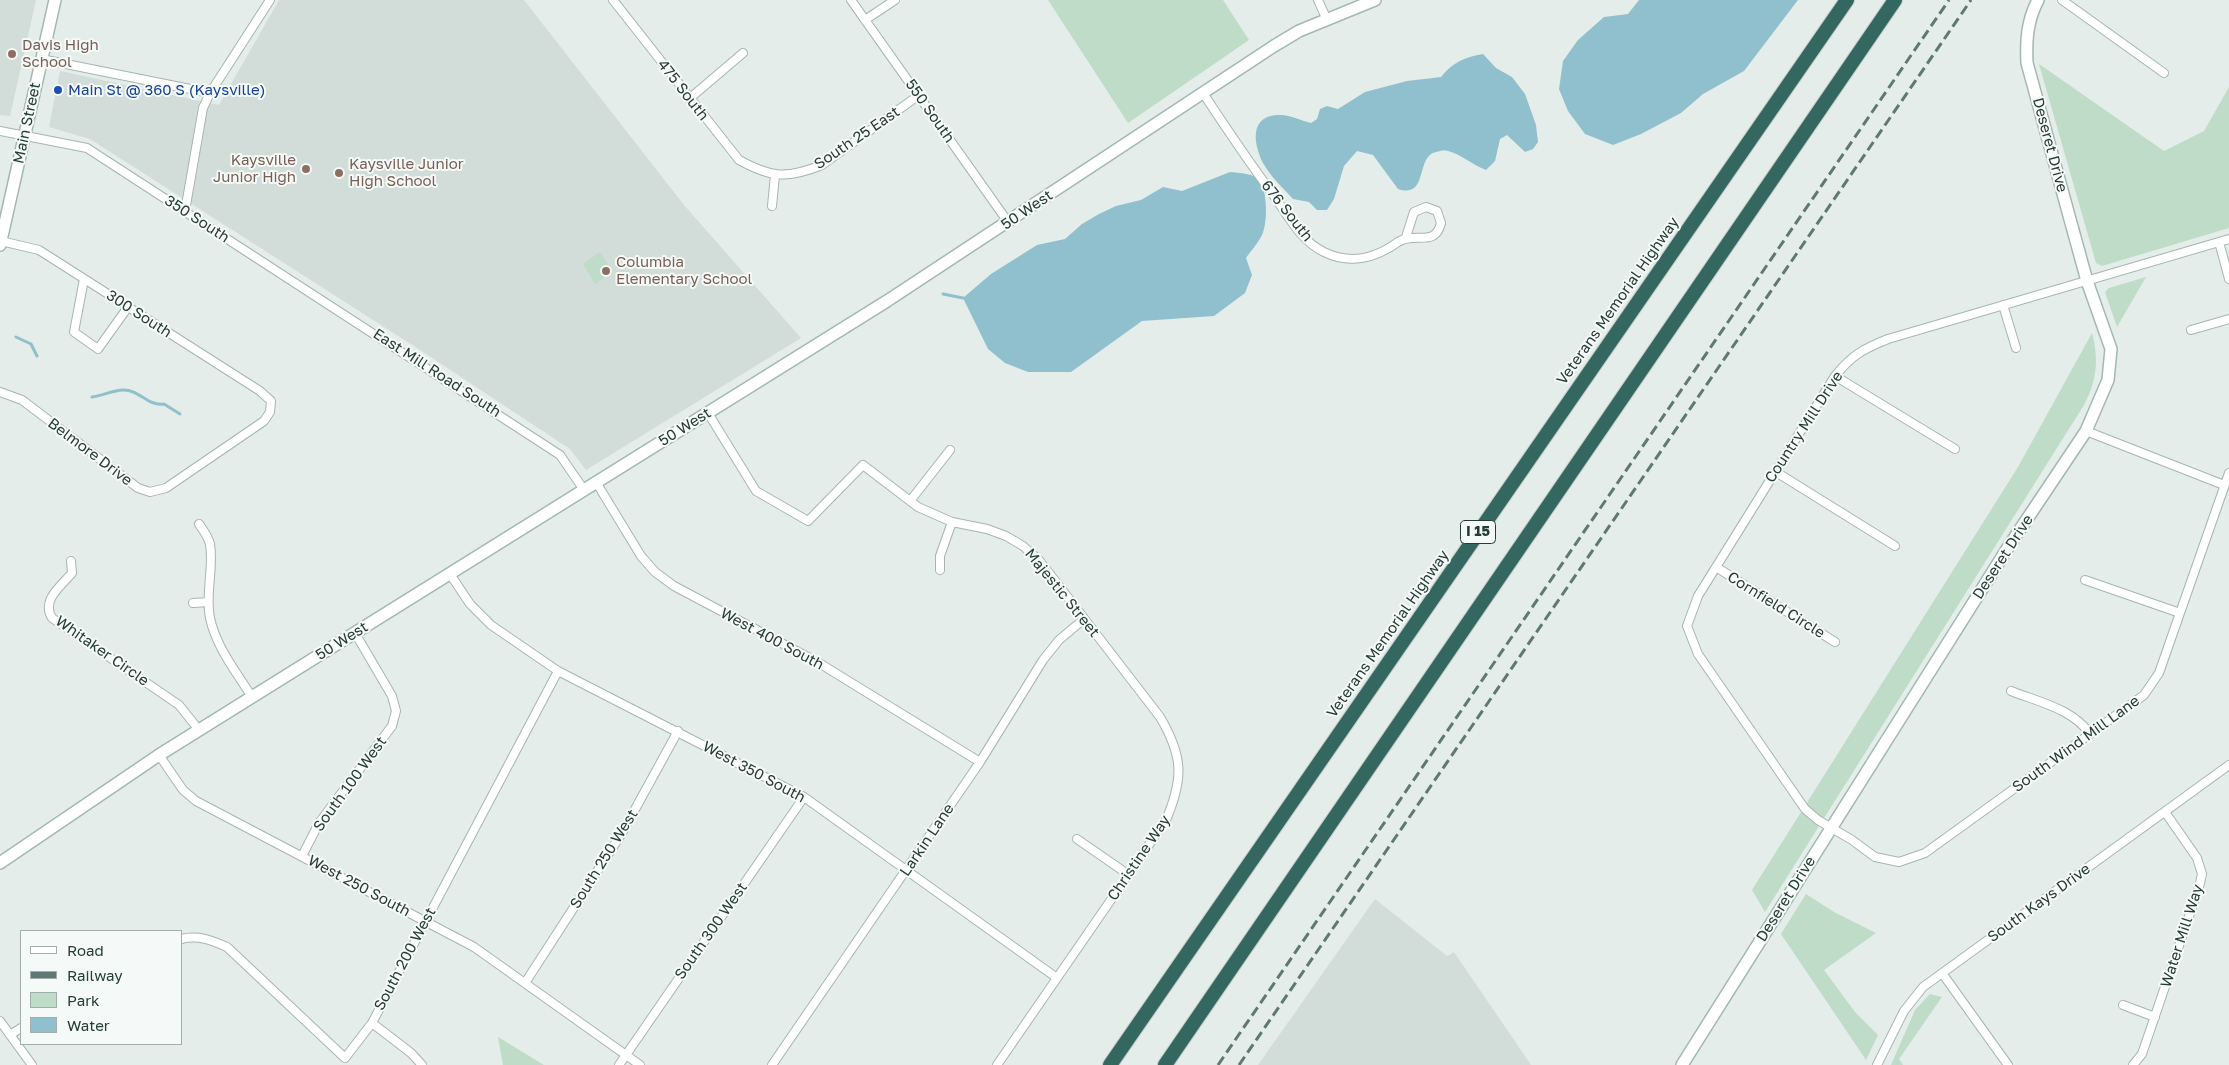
<!DOCTYPE html>
<html>
<head>
<meta charset="utf-8">
<style>
	body { margin:0 }
	#map { position:relative; width:2229px; height:1065px; overflow:hidden; background:#e4ede9; font-family:"Golos Text",sans-serif }
	canvas { display:block }
	.legend { position:absolute; left:20px; top:930px; width:162px; height:115px; box-sizing:border-box; background:#f5f9f7; border:1px solid #a2aeab; margin:0; padding:6px 9px; list-style:none; font-size:15px; color:#253d38 }
	.legend li { display:flex; align-items:center; gap:10px; height:25px }
	.legend b { width:25px; border:1px solid #a2aeab }
</style>
</head>
<body>
<div id="map">
<canvas width="2229" height="1065"></canvas>
<ul class="legend">
<li><b style="height:6px;background:#fff"></b>Road</li>
<li><b style="height:6px;background:#5f7873"></b>Railway</li>
<li><b style="height:14px;background:#bfdcc8"></b>Park</li>
<li><b style="height:14px;background:#90c0cd"></b>Water</li>
</ul>
</div>
<script>
const context = document.querySelector('canvas').getContext('2d');
context.lineJoin = 'round';
function fill(path, color) {
  context.fillStyle = color;
  context.fill(path, 'evenodd');
}
function trace(path, color, width, dash) {
  context.strokeStyle = color;
  context.lineWidth = width;
  context.lineCap = dash ? 'butt' : 'round';
  context.setLineDash(dash || []);
  context.stroke(path);
}
function label(font, color, halo, rows, align = 'center') {
  context.font = font + ' "Golos Text",sans-serif';
  context.lineWidth = 4;
  context.setLineDash([]);
  context.textBaseline = 'middle';
  context.strokeStyle = halo;
  context.fillStyle = color;
  for (const [text, x, y, turn = 0] of rows) {
    context.save();
    context.translate(x, y);
    context.rotate((+turn || 0) * Math.PI / 180);
    context.textAlign = isNaN(turn) ? turn : align;
    if (halo) context.strokeText(text, 0, 0);
    context.fillText(text, 0, 0);
    context.restore();
  }
}
const built = new Path2D(`
	M0 0H36L10 116 0 115Z
	M279 0H524L684 205 801 338 586 470 570 449 417 348 90 139 49 127 60 71 219 105Z
	M1375 899 1447 956 1454 952 1531 1065H1258Z`);
const green = new Path2D(`
	M1048 0H1223L1249 40 1128 123Z
	M2039 64 2164 151 2204 131 2229 87V228L2102 266 2096 263Z
	M600 252 613 272 595 284 583 264Z
	M2146 277 2117 327 2105 292 2109 288Z
	M2092 333C2099 360 2097 381 2084 405L1765 912 1752 890 2018 467Z
	M1806 894 1834 912 1876 933 1824 970 1855 1012 1878 1035 1866 1060 1781 934Z
	M1930 994 1942 997 1899 1059 1903 1065H1891L1915 1010Z
	M498 1037 544 1065H503Z`);
const water = new Path2D(`
	M1639 0H1798L1744 71 1703 94 1681 113 1641 134 1613 145 1585 134 1568 111 1559 89 1563 61 1578 40 1604 17 1628 14Z
	M1483 54 1496 68 1512 77 1525 94 1536 125 1538 142 1533 149 1525 152 1507 135 1500 139 1495 161 1486 170C1472 165 1461 154 1448 151 1444 150 1440 151 1436 152 1415 156 1429 199 1398 189L1373 155 1357 151 1344 166 1334 199 1327 210H1317L1309 202 1293 199C1283 188 1270 176 1263 163 1253 143 1249 114 1281 115 1290 115 1302 121 1311 123L1317 119 1320 109 1327 106 1338 109 1365 92 1407 81 1441 77C1453 62 1465 57 1483 54Z
	M1230 172C1239 173 1249 173 1257 178 1268 187 1268 223 1262 235 1258 243 1251 251 1246 258L1252 275 1245 293 1214 316 1142 321 1071 372H1028L1005 363 988 349 963 298 991 274 1037 245 1065 239 1082 224 1099 214 1116 206 1141 200 1163 187 1182 191Z`);
const stream = new Path2D(`
	M943 294 963 298
	M16 337 31 344 37 356
	M92 397C102 396 113 390 123 390 141 390 146 406 164 404L180 414`);
const street = new Path2D(`
	M613 0 739 160C772 178 787 179 822 165L919 95
	M851 0 1008 222
	M1318 0 1327 20
	M2062 0 2164 73
	M865 20 895 0
	M41 59 210 93
	M1203 93C1226 128 1249 162 1274 196 1288 216 1301 241 1324 252 1350 265 1376 258 1398 242 1415 231 1435 248 1441 223L1437 211 1426 207 1414 212 1406 237
	M689 99 743 53
	M0 131 87 148 560 455 584 490
	M772 206 775 175
	M185 211 203 108 210 93 270 0
	M2229 239 1888 339C1863 349 1852 355 1835 376L1698 596 1687 626 1698 654 1805 809 1818 820 1852 840 1875 857 1899 862 1925 853 2144 695 2159 673 2229 473
	M2219 242 2229 279
	M84 279 74 332 98 349 128 307
	M2003 305 2016 348
	M2191 330 2229 319
	M1835 376 1955 449
	M0 392 22 400 138 488 150 492 166 488 264 421 270 412 271 401 260 391 39 250 1 241
	M708 413 756 491 808 521 863 465 918 507 952 522 987 529 1006 536 1023 546 1039 560 1160 717C1183 756 1184 778 1166 820L997 1065
	M2086 431 2224 485
	M1776 472 1895 546
	M596 482 641 556 655 572 674 586 819 663 980 762
	M910 501 950 450
	M199 524C203 530 208 536 210 544 214 568 205 593 210 618 216 647 237 673 252 697
	M71 561 72 573C61 586 41 600 52 618L179 705 199 730
	M1716 567 1835 642
	M940 570V556L952 522
	M450 574 470 604 491 625 558 671 804 797 1057 978
	M2085 580 2180 613
	M193 603 208 602
	M2011 691C2039 702 2073 709 2090 734
	M159 755 183 790 196 801 474 947 640 1065
	M1077 839 1129 875
	M302 856 319 823 392 726 396 711 392 696 355 633
	M181 939C199 935 211 940 227 947L345 1058 372 1023 558 671
	M1942 973 2008 1065
	M525 983 622 833 678 731
	M2123 1005 2155 1017
	M0 1021 32 1065
	M372 1023 411 1053 422 1065
	M10 1035 21 1028
	M619 1065 804 797
	M772 1065 980 762 1043 660 1059 640 1084 619
	M1877 1065 1904 1011 1923 987 2229 765
	M2133 1065 2142 1054 2199 887 2202 874 2197 858 2165 812`);
const secondary = new Path2D(`
	M0 245 55 0
	M0 863 159 755 887 301 1274 46 1299 31 1375 0
	M1682 1065 2009 546 2086 431 2108 380 2111 349 2087 281 2027 63C2026 40 2027 21 2038 0`);
const highway = new Path2D(`
	M1110 1065 1847 0
	M1165 1065 1895 0`);
const rail = new Path2D(`
	M1218 1065 1949 0
	M1239 1065 1971 0`);
const markers = [
	[12,54,5,"#8d6e63"],
	[58,90,5,"#1a4fb4"],
	[306,169,5,"#8d6e63"],
	[339,173,5,"#8d6e63"],
	[606,271,5,"#8d6e63"]
];
const shields = [
	[1478,532,35]
];
const shieldNames = [
	["I 15",1478,532]
];
const educationNames = [
	["Davis High",22,45],
	["School",22,62],
	["Kaysville",296,160,"right"],
	["Junior High",296,177,"right"],
	["Kaysville Junior",349,164],
	["High School",349,181],
	["Columbia",616,262],
	["Elementary School",616,279]
];
const transitNames = [
	["Main St @ 360 S (Kaysville)",68,90]
];
const streetNames = [
	["475 South",683,90,52],
	["550 South",930,111,55],
	["Main Street",27,123,-78],
	["South 25 East",857,138,-34],
	["Deseret Drive",2050,145,75],
	["50 West",1027,210,-34],
	["676 South",1287,211,52],
	["350 South",197,219,33],
	["Veterans Memorial Highway",1618,301,-55],
	["300 South",139,314,33],
	["East Mill Road South",437,373,33],
	["50 West",685,427,-32],
	["Country Mill Drive",1804,427,-57],
	["Belmore Drive",90,452,37],
	["Deseret Drive",2003,557,-57],
	["Majestic Street",1062,593,51],
	["Cornfield Circle",1776,605,32],
	["Veterans Memorial Highway",1388,634,-55],
	["West 400 South",772,639,28],
	["50 West",342,641,-32],
	["Whitaker Circle",102,651,35],
	["South Wind Mill Lane",2076,744,-36],
	["West 350 South",754,772,28],
	["South 100 West",350,784,-54],
	["Larkin Lane",927,840,-56],
	["Christine Way",1139,858,-56],
	["South 250 West",604,859,-58],
	["West 250 South",359,886,28],
	["Deseret Drive",1786,899,-58],
	["South Kays Drive",2039,903,-36],
	["South 300 West",711,931,-55],
	["Water Mill Way",2182,936,-72],
	["South 200 West",405,959,-62]
];
fill(built, '#d2dcd8');
fill(green, '#bfdcc8');
fill(water, '#90c0cd');
trace(stream, '#90c0cd', 3);
trace(street, '#a7b5b0', 10);
trace(secondary, '#a3b8b2', 14);
trace(highway, '#c2c9c7', 16);
trace(street, '#fff', 8);
trace(secondary, '#fff', 11);
trace(highway, '#336760', 14);
trace(rail, '#5f7873', 3, [10, 5]);
for (const [x, y, r, color] of markers) {
  const dot = new Path2D();
  dot.arc(x, y, r, 0, 2 * Math.PI);
  context.fillStyle = color;
  context.fill(dot);
  trace(dot, '#f5f9f7', 2);
}
for (const [x, y, w] of shields) {
  const box = new Path2D();
  box.roundRect(x - w / 2, y - 11.5, w, 23, 4);
  context.fillStyle = '#f5f9f7';
  context.fill(box);
  trace(box, '#253d38', 1);
}
label('bold 14px', '#253d38', null, shieldNames);
label('15px', '#785e54', '#f5f9f7', educationNames, 'left');
label('15px', '#164399', '#f5f9f7', transitNames, 'left');
label('15px', '#253d38', '#f5f9f7', streetNames);
</script>
</body>
</html>
